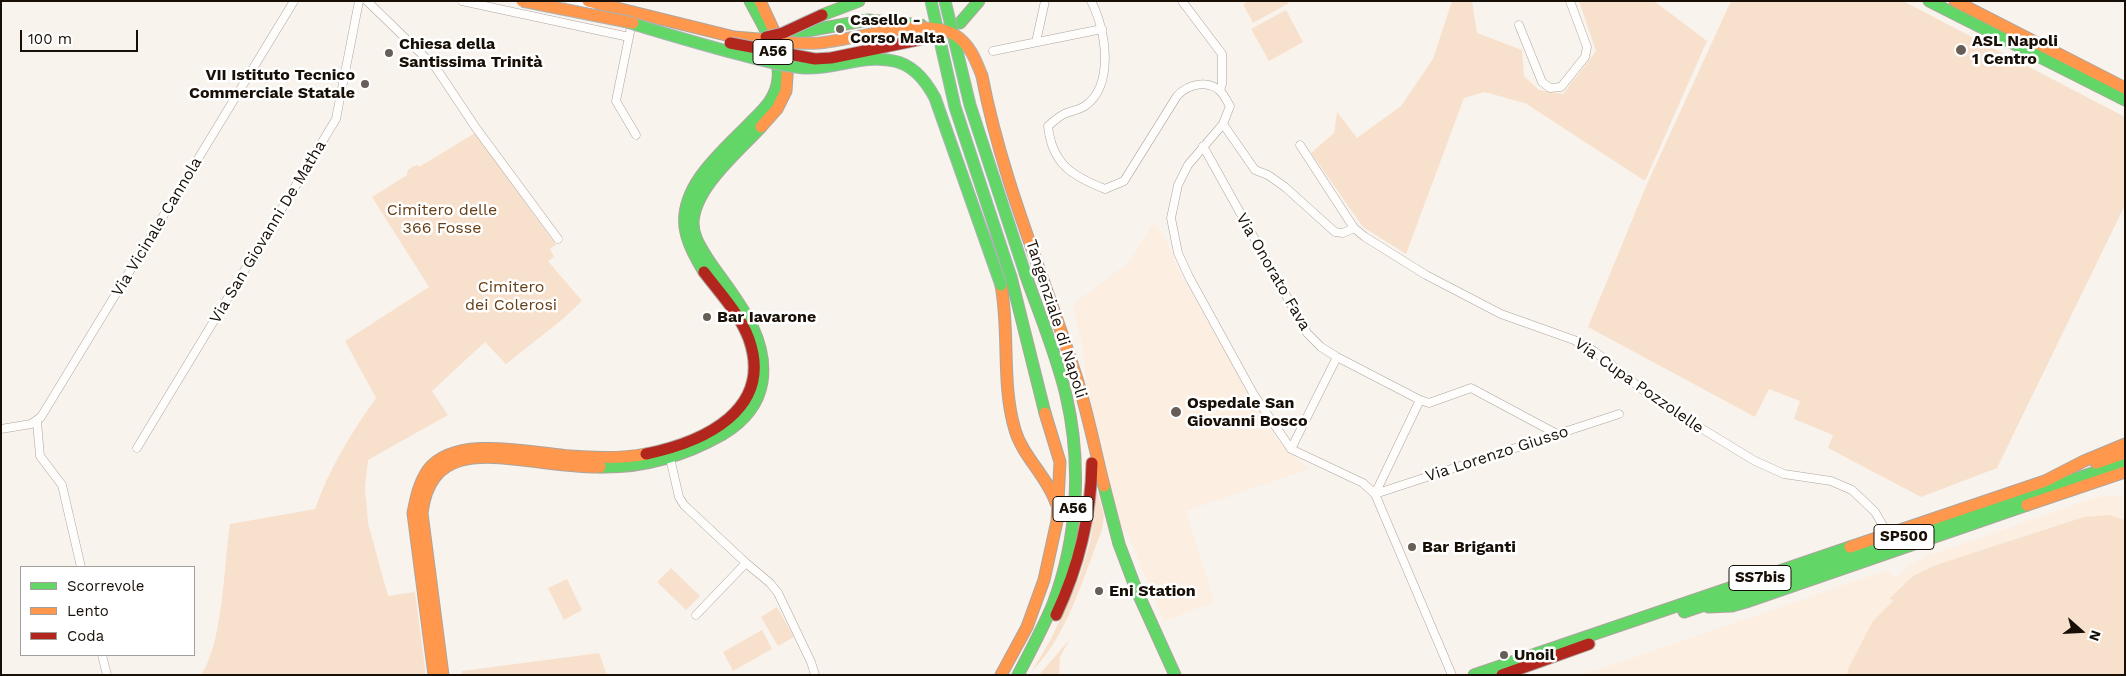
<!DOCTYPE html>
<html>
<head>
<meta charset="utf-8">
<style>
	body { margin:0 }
	#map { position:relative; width:2126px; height:676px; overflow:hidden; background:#f9f3ed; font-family:"Work Sans",sans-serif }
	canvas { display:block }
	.frame { position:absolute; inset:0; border:2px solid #180f06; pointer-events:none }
	.legend { position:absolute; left:20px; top:566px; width:175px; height:90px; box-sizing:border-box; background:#fff; border:1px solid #a39f9b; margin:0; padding:6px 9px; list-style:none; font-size:15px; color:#180f06 }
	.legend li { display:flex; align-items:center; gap:10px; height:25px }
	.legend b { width:25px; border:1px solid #a39f9b }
	.north { position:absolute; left:2056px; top:606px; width:50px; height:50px; -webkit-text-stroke:4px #fff; paint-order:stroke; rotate:109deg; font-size:14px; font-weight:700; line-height:20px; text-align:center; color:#180f06 }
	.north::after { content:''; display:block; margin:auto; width:18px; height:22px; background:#180f06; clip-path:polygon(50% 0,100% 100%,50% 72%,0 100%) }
	.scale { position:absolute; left:20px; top:30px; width:118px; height:22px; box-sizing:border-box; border:2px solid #180f06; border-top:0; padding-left:6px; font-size:15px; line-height:18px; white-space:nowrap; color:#180f06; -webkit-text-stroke:4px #fff; paint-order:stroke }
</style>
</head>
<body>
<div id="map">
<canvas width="2126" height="676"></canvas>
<div class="frame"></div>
<ul class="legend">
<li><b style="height:6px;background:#63d668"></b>Scorrevole</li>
<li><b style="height:6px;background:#ff974d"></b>Lento</li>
<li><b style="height:6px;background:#b3261e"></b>Coda</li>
</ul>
<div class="north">N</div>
<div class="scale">100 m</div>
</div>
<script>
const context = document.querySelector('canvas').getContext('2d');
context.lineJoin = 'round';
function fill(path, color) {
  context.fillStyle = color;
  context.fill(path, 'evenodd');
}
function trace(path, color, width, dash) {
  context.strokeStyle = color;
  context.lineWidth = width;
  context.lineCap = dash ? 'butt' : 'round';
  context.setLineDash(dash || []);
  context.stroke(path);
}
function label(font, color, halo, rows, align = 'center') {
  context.font = font + ' "Work Sans",sans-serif';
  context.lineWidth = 5;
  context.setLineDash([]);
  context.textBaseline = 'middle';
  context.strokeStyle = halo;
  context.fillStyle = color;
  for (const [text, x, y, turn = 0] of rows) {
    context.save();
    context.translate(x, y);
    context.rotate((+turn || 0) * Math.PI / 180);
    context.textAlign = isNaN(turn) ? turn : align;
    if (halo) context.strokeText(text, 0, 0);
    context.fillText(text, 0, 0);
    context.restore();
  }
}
const built = new Path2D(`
	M1154 223 1167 242 1176 266 1276 439 1309 469 1186 511 1214 602 1164 621 1129 537 1119 524 1086 383 1083 349 1073 304 1129 262Z
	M2110 495 2125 496V675H1583L1885 571 1896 578 1907 567 1927 556 2092 499Z`);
const green = new Path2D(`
	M1249 1H1288L1289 3 1253 23 1243 4Z
	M1452 1H1472L1477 33 1522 50 1524 76 1539 90 1563 94 1596 51 1579 1H1654L1707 41 1645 181 1525 103 1484 92 1464 98 1406 254 1363 227 1311 153 1334 133 1337 112 1357 138 1401 106 1433 59Z
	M1731 1H1903L2125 117V205L1997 468 1921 497 1828 448 1833 435 1794 419 1800 401 1769 389 1755 417 1588 327 1647 184Z
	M1286 10 1303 42 1269 61 1251 29Z
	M475 133 556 245 550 249 554 257 548 261 582 301 563 319 506 364 485 342 432 391 448 415 368 460 365 488 368 523 388 596 415 592 426 675H201C223 644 224 564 230 524L315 509C329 469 351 433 376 398L345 341 429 287 372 197 407 175C406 169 413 166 418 165L419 167Z
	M1097 491 1104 515 1102 530C1083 577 1068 635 1032 671L1051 639 1080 575 1090 542Z
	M2109 515 2125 520V675H1847L1848 669 1873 621 1894 600 1889 599 1913 576 1936 565 2084 517Z
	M671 568 700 596 686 610 657 582Z
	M567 579 582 610 564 620 548 588Z
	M777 607 794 637 778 646 761 617Z
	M762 630 772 649 733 671 723 652Z
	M1070 639 1060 657 1059 675H1039Z
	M599 653 607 675H462V671Z`);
const street = new Path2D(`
	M367 1 436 68 476 128 558 239
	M462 1 629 37 632 22
	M570 1 591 6
	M1091 1C1106 29 1115 85 1085 106 1079 110 1070 111 1064 114 1058 117 1053 122 1048 126 1052 164 1072 176 1105 189L1124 181 1177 96C1188 84 1208 79 1221 92 1225 96 1227 102 1230 106L1223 124 1188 165 1178 185 1171 218 1178 253 1189 277 1254 395 1291 449 1363 483 1375 494 1452 675
	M1182 1 1222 54V84L1220 91
	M1519 25 1542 82 1550 88 1561 87 1585 57 1587 47 1570 1
	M629 37 616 101 636 135
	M1036 42 1045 1
	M993 51 1102 29
	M1223 124 1255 170 1268 175 1285 187 1335 232 1343 233 1354 228
	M1300 145 1354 228 1365 237 1426 275 1501 314 1574 340 1594 351 1658 402 1755 461 1784 474 1831 481 1852 490 1875 512 1888 534
	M1203 146 1307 333 1321 347 1337 357 1420 400 1429 403 1471 388 1557 434
	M37 422 40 456 62 485 81 567
	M1 429 31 424 41 417 294 1
	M137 448 336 119 359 1
	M1291 449 1337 357
	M670 458 679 497 684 505 746 563 770 583 778 593 811 662 815 675
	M1375 494 1619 414
	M1375 494 1420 400
	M696 615 746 563
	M102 655 107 675`);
const fast = new Path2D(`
	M1929 1 2125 100
	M822 15 859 1
	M960 23 979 1
	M784 33 801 32 868 20 921 25
	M704 272C696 258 687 243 685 227 680 185 724 150 750 123 763 110 776 99 778 79 781 52 762 24 750 1
	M1011 277 1045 413
	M600 467C645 468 684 456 723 434 743 422 758 406 762 382 769 335 734 297 709 261 702 249 693 238 693 223 694 188 738 152 761 127
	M1104 486 1119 544 1136 589 1175 675
	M1708 607 1732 606 1746 602 2027 505
	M1684 612 2125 462
	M1018 675C1030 652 1043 628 1053 604 1078 538 1082 463 1066 395 1056 353 1039 313 1025 273
	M1474 675 1850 547`);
const slow = new Path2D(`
	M588 1 734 37 758 39
	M760 1 788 61 786 91 777 109 761 127
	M1955 1 2125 88
	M982 76C1002 181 1045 278 1077 379 1088 414 1095 450 1104 486
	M1001 285C1010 333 1001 383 1015 430 1023 457 1047 476 1056 503
	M2096 463 2125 453
	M2045 481 2084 461 2125 444
	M2027 505 2125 472
	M1850 547 2045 481
	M434 675 413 513C416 498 419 483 428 470 455 434 532 453 570 456 595 458 621 459 646 454
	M443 675 422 513C430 448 481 455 532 461 554 464 577 467 600 467
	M1001 675 1027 627 1044 580 1057 521 1060 462 1045 413`);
const jam = new Path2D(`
	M646 454C704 442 774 410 749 339 740 314 719 292 704 272
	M1056 615C1079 566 1091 517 1092 463
	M1502 675 1589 644`);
const fastBridge = new Path2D(`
	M931 1 955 107 1011 277
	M945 1 970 105 1025 273
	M624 21C659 32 694 42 730 52 754 58 779 66 804 68 834 70 864 54 894 61 914 65 926 81 935 98L1001 285`);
const slowBridge = new Path2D(`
	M522 1 633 23
	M758 39C778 42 799 44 819 43 855 40 924 16 955 35 970 44 976 61 982 76`);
const jamBridge = new Path2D(`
	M766 37 783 33 822 15
	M730 43 815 59 831 58 923 39`);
const markers = [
	[840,29,5,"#675f57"],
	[1961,50,6,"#675f57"],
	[389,53,5,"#675f57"],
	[365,84,5,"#675f57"],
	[707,317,5,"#675f57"],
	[1176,412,6,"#675f57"],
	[1412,547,5,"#675f57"],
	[1099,591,5,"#675f57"],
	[1504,655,5,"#675f57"]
];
const shields = [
	[773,52,40],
	[1073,509,40],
	[1904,537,60],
	[1760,578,62]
];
const shieldNames = [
	["A56",773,52],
	["A56",1073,509],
	["SP500",1904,537],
	["SS7bis",1760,578]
];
const poiNames = [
	["Casello -",850,20],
	["Corso Malta",850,38],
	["ASL Napoli",1972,41],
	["1 Centro",1972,59],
	["Chiesa della",399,44],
	["Santissima Trinità",399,62],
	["VII Istituto Tecnico",355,75,"right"],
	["Commerciale Statale",355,93,"right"],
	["Bar Iavarone",717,317],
	["Ospedale San",1187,403],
	["Giovanni Bosco",1187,421],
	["Bar Briganti",1422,547],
	["Eni Station",1109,591],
	["Unoil",1514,655]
];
const parkNames = [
	["Cimitero delle",442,210],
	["366 Fosse",442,228],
	["Cimitero",511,287],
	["dei Colerosi",511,305]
];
const streetNames = [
	["Via Vicinale Cannola",157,227,-59],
	["Via San Giovanni De Matha",268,232,-59],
	["Via Onorato Fava",1273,272,60],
	["Tangenziale di Napoli",1056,319,72],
	["Via Cupa Pozzolelle",1639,386,35],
	["Via Lorenzo Giusso",1497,454,-18]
];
fill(built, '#fceee0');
fill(green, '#f8e1cc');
trace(street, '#aca59e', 9);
trace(fast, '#aca59e', 13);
trace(slow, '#aca59e', 13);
trace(jam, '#aca59e', 13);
trace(street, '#fefdfc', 8);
trace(fast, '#63d668', 11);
trace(slow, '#ff974d', 11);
trace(jam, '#b3261e', 11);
trace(fastBridge, '#acb3b7', 13, []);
trace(slowBridge, '#acb3b7', 13, []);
trace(jamBridge, '#acb3b7', 13, []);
trace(fastBridge, '#63d668', 11);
trace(slowBridge, '#ff974d', 11);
trace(jamBridge, '#b3261e', 11);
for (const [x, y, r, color] of markers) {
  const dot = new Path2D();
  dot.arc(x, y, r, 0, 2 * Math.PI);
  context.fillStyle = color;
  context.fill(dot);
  trace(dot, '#fff', 2);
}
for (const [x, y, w] of shields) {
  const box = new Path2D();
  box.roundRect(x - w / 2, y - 12.5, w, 25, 4);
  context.fillStyle = '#fff';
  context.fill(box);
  trace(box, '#180f06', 1);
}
label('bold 15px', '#180f06', null, shieldNames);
label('bold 16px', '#180f06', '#fff', poiNames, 'left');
label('16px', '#674017', '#fff', parkNames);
label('16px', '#180f06', '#fff', streetNames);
</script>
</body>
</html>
